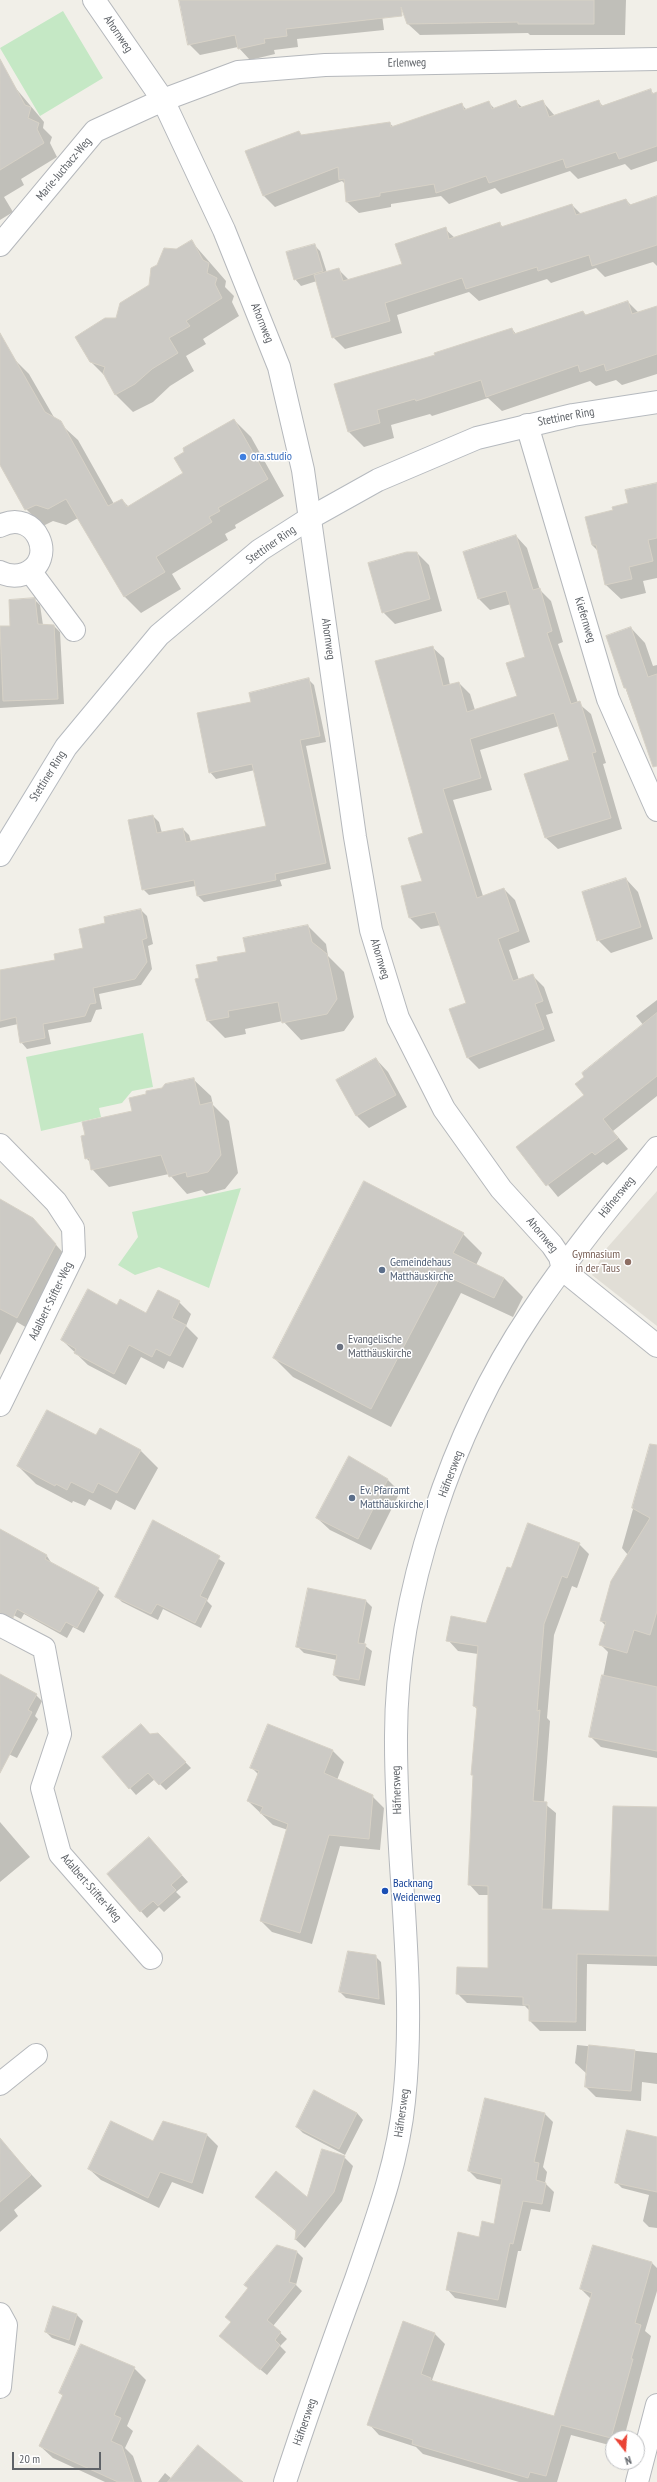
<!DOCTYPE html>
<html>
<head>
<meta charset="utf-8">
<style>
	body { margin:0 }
	#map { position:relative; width:657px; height:2482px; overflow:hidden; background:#f1efe8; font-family:"PT Sans Narrow",sans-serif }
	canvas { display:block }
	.north { position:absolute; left:605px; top:2430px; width:40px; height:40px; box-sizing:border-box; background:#fff; border:1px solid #bfc1c3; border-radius:50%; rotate:163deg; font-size:11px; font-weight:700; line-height:16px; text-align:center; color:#5f6368 }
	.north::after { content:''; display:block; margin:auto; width:14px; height:18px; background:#ea4335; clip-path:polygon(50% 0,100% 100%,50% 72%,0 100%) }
	.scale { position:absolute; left:12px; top:2452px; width:89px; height:18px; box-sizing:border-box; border:2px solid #5f6368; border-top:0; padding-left:5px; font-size:12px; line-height:14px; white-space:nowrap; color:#5f6368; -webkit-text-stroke:3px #fff; paint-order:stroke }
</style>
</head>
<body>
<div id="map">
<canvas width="657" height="2482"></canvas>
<div class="north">N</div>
<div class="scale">20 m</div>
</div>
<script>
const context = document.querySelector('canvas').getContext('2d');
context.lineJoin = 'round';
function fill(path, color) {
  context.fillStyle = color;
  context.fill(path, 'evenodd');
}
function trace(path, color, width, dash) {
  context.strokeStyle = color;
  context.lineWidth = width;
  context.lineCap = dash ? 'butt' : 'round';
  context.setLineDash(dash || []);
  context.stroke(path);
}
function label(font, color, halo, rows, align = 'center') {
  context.font = font + ' "PT Sans Narrow",sans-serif';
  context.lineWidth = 3;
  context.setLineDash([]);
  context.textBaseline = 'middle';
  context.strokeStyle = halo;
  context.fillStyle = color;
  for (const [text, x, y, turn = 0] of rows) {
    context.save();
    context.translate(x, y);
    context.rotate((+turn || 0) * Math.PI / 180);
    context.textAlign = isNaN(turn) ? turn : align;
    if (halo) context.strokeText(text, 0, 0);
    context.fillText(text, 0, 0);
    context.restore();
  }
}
const education = new Path2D(`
	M657 1191V1326L592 1275 606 1249Z`);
const green = new Path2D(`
	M63 11 103 78 40 116 0 48Z
	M143 1033 153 1087 132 1091 122 1103 99 1108 101 1117 41 1131 26 1057Z
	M241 1188 209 1288 159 1267 135 1275 118 1265 138 1237 132 1212Z`);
const shadow = new Path2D(`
	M180 0H380L384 30 297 39 298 47 274 50 275 54 250 60 238 47 200 55 189 44Z
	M400 0H626L625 35H530L528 33 420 35 408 24Z
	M14 86 44 122 43 128 52 137 50 143 57 157 21 179 24 185 4 197 13 212 0 220V94Z
	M650 90 654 94 657 93V161L631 170 625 164 578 179 570 171 501 194 495 188 449 204 441 196 391 204V207L359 213 347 202 346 185 342 181 275 207 263 195 299 132 302 136 389 123 394 127 461 104 467 110 489 103 495 109 516 102 523 108 543 102 555 116 598 101 603 106Z
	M657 197V266L653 262 605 277 596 268 551 283 547 279 479 301 469 292 397 315 402 333 345 349 333 337 317 281 301 286 295 279 314 245 320 251 327 273 338 269 349 280 403 265 445 229 455 238 499 223 504 228 572 205 581 214 626 200 631 205Z
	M192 242 226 281 225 287 234 296 232 302 239 316 203 339 206 344 186 356 194 371 170 386 153 402 133 412 116 395 107 378 90 361 116 319 149 286 176 251Z
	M628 302 639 313 657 307V374L622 385 616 380 596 386 590 381 502 411 488 398 432 416 430 414 391 425 394 438 364 447 349 432 335 385 436 356 512 329 516 334 583 312 587 316Z
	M0 350 12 357 29 374 55 419 78 440 114 504 122 500 129 507 184 474 234 420 251 437 284 496 235 525 236 528 225 534 228 540 172 574 181 589 141 613 124 596 78 518 66 525 53 521 43 526 26 509 0 463Z
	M657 484V578L643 581 646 593 621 599 606 585 598 551 592 545 614 511 630 504Z
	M516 536 527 548 540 590 551 601 563 642 558 644 578 703 591 714 606 763 603 764 622 829 558 849 546 838 525 775 570 761 559 726 480 750 492 790 453 800 483 896 504 889 515 900 530 942 509 950 519 980 533 976 544 987 553 1013 546 1015 555 1041 479 1069 468 1058V1004L441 925 421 929 410 918 402 887 423 882 432 647 444 658 450 685 459 683 470 694 475 710 518 696 527 657 511 604 490 610 479 599Z
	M417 553 429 565 442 611 395 624 383 612Z
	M34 599 40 605 43 625 54 626 60 632 64 704 0 708V627L11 626Z
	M631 628 645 643 653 666 657 665V755L646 745 607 637Z
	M308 679 314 685 326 742 306 746 331 869 280 880 282 886 204 902 198 896 196 886 149 895 143 889 153 816 159 822 162 833 183 829 189 835 191 842 267 826 255 770 216 779 210 772 252 703Z
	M626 879 638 892 653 939 611 953 598 940Z
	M141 910 147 916 153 944 148 946 152 969 141 985 99 994 102 1009 96 1010 91 1022 48 1030 51 1044 27 1049 21 1042 18 1024 0 1028V990L56 960 84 949 107 924Z
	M308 926 326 944 328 956 344 972 354 1017 344 1031 301 1040 283 1021 245 1029 246 1034 225 1038 208 1021 196 980 200 979 219 962 247 952Z
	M657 1000V1096L613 1131 628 1149 607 1165 603 1162 558 1197 517 1147 585 1095 644 1026 636 1016Z
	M376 1059 388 1072 407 1107 369 1128 357 1116 337 1080Z
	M193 1079 211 1096 213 1105 229 1121 238 1173 225 1189 206 1194 202 1190 187 1194 169 1174 109 1187 92 1169 91 1163 86 1158 133 1112 163 1089Z
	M0 1203 43 1230 65 1255 27 1328 17 1322 0 1355Z
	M463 1234 482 1253 476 1265 504 1278 523 1297 513 1317 461 1293 391 1427 293 1377 274 1358Z
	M179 1302 191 1314 186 1326 198 1338 183 1368 168 1361 164 1369 141 1357 126 1385 88 1365 62 1340 118 1306 146 1314Z
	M96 1437 140 1450 158 1468 135 1510 116 1500 111 1510 89 1499 85 1506 73 1501 72 1503 36 1484 18 1466Z
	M648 1456 657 1461V1758L601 1747 591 1737 608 1652 601 1645 606 1626 601 1621 628 1555 622 1548Z
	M388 1480 400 1492 371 1550 330 1530 317 1518Z
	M153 1521 187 1538 225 1563 207 1601 212 1606 201 1628 163 1609 158 1620 122 1602 116 1596Z
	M0 1530 47 1556 52 1564 98 1589 104 1595 84 1633 73 1627 67 1638 24 1614 21 1619 0 1608Z
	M579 1544 589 1554 577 1588 572 1586 554 1635 547 1718 550 1721 544 1803 556 1813 552 1911 610 1912 657 1808V1966L587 1964 586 2031H540L530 2021V2011L525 2006 467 2003 457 1993 489 1969V1895H479L469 1884 478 1710 474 1706 478 1654 458 1651 448 1640 487 1624 512 1569Z
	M366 1601 372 1607 364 1645 372 1651 365 1686 340 1681 334 1675 337 1660 304 1653 298 1647Z
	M0 1676 36 1695 42 1701 35 1716 38 1719 17 1758 0 1750Z
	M158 1734 191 1768 166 1790 155 1779 136 1795 103 1757 150 1735Z
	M332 1750 344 1762 337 1780 372 1796 384 1808 380 1850 340 1846 312 1944 272 1932 261 1921 288 1830 273 1825 248 1801 259 1775 252 1768Z
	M0 1822 30 1857 0 1882Z
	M155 1845 188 1882 176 1892 181 1897 164 1912 159 1907 147 1918 108 1874Z
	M375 1956 381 1962 385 2005 346 1998 340 1992Z
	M577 2045 657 2053V2084L642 2082 641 2101 596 2097 586 2087 587 2074 575 2063Z
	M315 2092 357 2113 363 2120 345 2155 303 2133 297 2127Z
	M545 2114 553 2122 543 2167 547 2172 545 2183 554 2192 550 2212 531 2209 521 2251H518L506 2308 455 2298 447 2289 480 2238 495 2225 502 2185 477 2179 469 2171Z
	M164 2123 207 2135 218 2146 203 2194 172 2182 159 2208 101 2180 89 2169 153 2142Z
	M657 2138V2228L649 2227 643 2221 649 2195 622 2188 616 2182Z
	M0 2140 42 2186 14 2210 18 2216 0 2232Z
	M344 2157 353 2166 342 2201 305 2248 296 2240 297 2232 256 2197 308 2199Z
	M278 2247 297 2252 303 2258 296 2285 302 2291 273 2326 287 2339 280 2346 286 2352 267 2375 227 2342 232 2323 249 2288Z
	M593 2247 652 2263 657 2268V2291L645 2331 651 2336 624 2438H613V2446L571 2435 557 2482H519L423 2454 416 2447 379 2435 369 2424 435 2334 445 2344 432 2380 434 2382 555 2417 591 2299 581 2289Z
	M53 2307 77 2315 83 2321 75 2346 52 2338 46 2332Z
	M134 2368 146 2380 127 2426 133 2431 125 2448 133 2456 142 2482H105L53 2458 40 2446 63 2396 60 2393Z
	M165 2473 172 2479 240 2482H158Z`);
const building = new Path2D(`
	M179 0H594V24H518V22L407 24 401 7 402 16 286 29 287 36 264 39 265 43 238 49 235 35 188 45Z
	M0 59 25 105 31 107 28 118 39 123 37 129 44 143 0 170Z
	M651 89 652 94 657 92V146L619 159 616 152 566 168 563 159 489 183 486 176 436 193 434 184 380 193V196L346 202 344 179 339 180 338 167 263 196 245 151 299 131 301 135 390 122 391 127 462 103 464 110 489 101 492 109 516 100 519 108 543 100 549 117 599 100 601 106Z
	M657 196V245L592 266 589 255 538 271 537 267 466 289 462 278 385 303 390 321 332 338 314 275 339 268 343 281 402 264 395 244 446 227 449 239 500 222 501 227 572 204 576 215 626 199 629 205Z
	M192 240 203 260 209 263 207 273 217 278 215 284 222 298 186 321 190 326 169 338 178 353 152 369 135 384 115 395 103 373 105 367 90 362 75 337 105 318H116L120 303 149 285 151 268 157 265 164 248 176 249Z
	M315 244 323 271 294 280 286 252Z
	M628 301 632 314 657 306V354L606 371 604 364 580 372 578 365 486 397 481 380 416 401 415 399 377 410 380 423 348 432 334 384 435 355 434 353 512 328 514 334 583 311 585 315Z
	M0 333 45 412 61 421 108 506 122 499 127 507 183 473 174 458 184 452 183 448 234 419 268 479 218 508 220 511 209 517 212 522 156 557 165 572 124 597 66 499 48 509 36 505 25 510 0 465Z
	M657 483V538L648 540 653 561 629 567 632 579 605 585 596 545H592L585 517 613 510 612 507 628 503 625 490Z
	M516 535 533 590 540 588 552 631 547 633 571 704 580 701 596 752 592 753 611 818 545 838 524 774 569 760 554 713 470 739 481 778 443 789 477 898 504 888 519 931 498 939 513 981 533 974 543 1001 535 1004 544 1029 467 1058 449 1009 466 1003 435 912 409 918 401 886 422 881 408 838 423 833 375 661 433 646 443 686 459 682 467 712 517 696 506 663 525 657 506 591 478 599 463 552Z
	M407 552H417L430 599 382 613 368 563Z
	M35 598 38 624 54 625 58 699 3 701 0 626H10L9 600Z
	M631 627 648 677 657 674V766L653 767 626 688H624L606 636Z
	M309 678 320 736 300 740 326 863 275 874 276 880 197 896 194 880 142 890 128 820 153 815 157 833 183 828 186 842 266 826 252 764 209 773 197 713 251 702 249 693Z
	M626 878 641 927 597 941 582 892Z
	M141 909 147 938 142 940 147 962 135 979 93 988 96 1003 90 1004 85 1016 43 1024 45 1038 20 1043 16 1017 0 1021V970L55 960 54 954 83 948 79 929 105 923 104 917Z
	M308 925 312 942 327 954 337 999 327 1014 282 1023 278 1002 228 1011 229 1017 207 1021 195 979 199 978 196 965 218 961 217 957 246 952 243 938Z
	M657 1013V1076L603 1119 618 1138 595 1155 592 1152 546 1186 516 1147 584 1095 575 1084 584 1077 582 1073Z
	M376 1058 396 1095 356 1116 336 1080Z
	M194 1078 200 1105 212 1102 221 1155 208 1172 187 1177 186 1172 169 1177 161 1155 91 1170 89 1158 85 1159 81 1136 85 1135 82 1122 132 1111 129 1098 146 1094V1091L162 1088 165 1084Z
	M364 1181 464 1233 453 1253 504 1278 494 1298 442 1274 371 1409 273 1358Z
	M0 1199 33 1218 56 1244 17 1318 0 1309Z
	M88 1289 117 1305 120 1299 146 1313 158 1290 180 1301 172 1318 186 1325 170 1356 156 1349 152 1357 129 1345 114 1374 74 1353 76 1349 61 1340Z
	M47 1410 96 1435 100 1428 141 1450 117 1493 98 1483 93 1493 71 1482 67 1490 56 1484 55 1486 17 1466Z
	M650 1444 657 1445V1611L650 1635 634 1630 627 1653 599 1645 606 1622 600 1621 611 1581 650 1518 632 1508Z
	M349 1456 388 1479 358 1539 316 1518Z
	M153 1520 220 1556 200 1596 207 1599 195 1623 157 1604 151 1614 115 1597Z
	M528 1523 580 1543 567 1578 562 1576 544 1624 537 1711 540 1710 533 1801 547 1802 542 1909 609 1911 613 1806 657 1807V1956L577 1954 576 2022 529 2021V2005H523V1997L456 1994 457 1967 488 1968V1886L468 1885 473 1775H471L477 1707 473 1706 478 1646 446 1641 451 1616 486 1623 507 1567 511 1568Z
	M0 1529 47 1555 45 1559 99 1588 77 1628 66 1622 60 1632 17 1609 13 1618 0 1613Z
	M308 1588 366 1600 358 1643 366 1644 359 1680 333 1675 337 1655 296 1647Z
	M0 1674 37 1694 28 1710 32 1712 0 1773Z
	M602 1675 657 1687V1751L589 1737Z
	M141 1724 150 1734 158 1733 186 1762 159 1785 148 1773 129 1789 102 1757Z
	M268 1724 333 1750 324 1773 373 1795 369 1839 329 1835 300 1933 260 1921 288 1824 260 1813 263 1807 247 1801 259 1771 250 1768Z
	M149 1837 182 1875 171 1885 176 1890 158 1906 153 1901 140 1912 107 1874Z
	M348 1951 376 1955 379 1999 339 1992Z
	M589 2045 635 2050 631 2091 585 2087Z
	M314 2090 357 2113 339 2149 296 2127Z
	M485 2098 545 2113 534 2162 539 2163 536 2180 546 2183 542 2204 523 2201 513 2244 510 2243 498 2300 446 2290 458 2232 479 2237 482 2221 494 2224 502 2179 468 2171Z
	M111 2121 153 2141 163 2121 207 2134 192 2183 160 2172 148 2198 88 2169Z
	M627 2130 657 2137V2192L615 2183Z
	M0 2138 31 2175 0 2202Z
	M322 2149 345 2156 334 2192 295 2240 296 2230 255 2197 276 2171 307 2197Z
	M277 2245 297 2251 289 2282 296 2284 267 2320 281 2332 275 2340 280 2345 260 2370 219 2336 231 2322 225 2317 248 2288 244 2285Z
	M593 2245 652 2262 635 2323 641 2325 631 2359H633L611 2438 561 2425 546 2476 530 2472 528 2478 412 2444 413 2440 367 2425 403 2321 435 2333 421 2374 431 2378 430 2380 554 2416 592 2293 580 2289Z
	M53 2306 77 2314 69 2340 45 2332Z
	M81 2344 135 2367 114 2415 121 2418 111 2441 122 2446 134 2482H118L39 2446 63 2395 59 2393Z
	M198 2445 243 2482H168Z`);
const street = new Path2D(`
	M94 0 163 100 224 230 279 367 303 470 355 837 371 930 398 1018 444 1109 501 1189 552 1245 560 1257 563 1270
	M0 245 95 131 163 100 238 72 325 65 657 59
	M527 425 608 699 657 810
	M0 526C36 507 59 561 24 574 15 577 8 576 0 572
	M30 571 74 630
	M0 1145 56 1202 73 1228 74 1254 0 1405
	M563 1270 657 1346
	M0 1625 44 1648 60 1734 42 1788 60 1854 151 1958
	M0 2084 36 2055
	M0 2314 6 2325 0 2387
	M285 2482C307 2414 331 2347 356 2279 376 2221 398 2162 404 2101 417 1979 395 1858 396 1736 396 1594 452 1431 531 1313 569 1256 614 1201 657 1148
	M637 2482 657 2405`);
const secondary = new Path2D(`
	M0 855 66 747 159 635 260 550 310 518 378 480 477 438 573 415 657 402`);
const markers = [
	[243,457,4,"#3f7fe0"],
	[628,1262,4,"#8d6e63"],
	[382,1270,4,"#5c6f8a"],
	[340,1347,4,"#6b7280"],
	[352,1498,4,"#5c6f8a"],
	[385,1891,4,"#1a4fb4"]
];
const streetNames = [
	["Ahornweg",118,34,56],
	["Erlenweg",407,63,-1],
	["Marie-Juchacz-Weg",64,169,-50],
	["Ahornweg",262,323,68],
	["Stettiner Ring",566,417,-11],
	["Stettiner Ring",271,545,-35],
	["Kiefernweg",585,620,73],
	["Ahornweg",328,639,82],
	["Stettiner Ring",48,776,-58],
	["Ahornweg",380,959,73],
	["Häfnersweg",617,1197,-51],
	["Ahornweg",542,1235,50],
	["Adalbert-Stifter-Weg",51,1301,-64],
	["Häfnersweg",451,1474,-69],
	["Häfnersweg",397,1790,-92],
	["Adalbert-Stifter-Weg",91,1888,49],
	["Häfnersweg",402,2113,-82],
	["Häfnersweg",305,2422,-71]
];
const shopNames = [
	["ora.studio",251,457]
];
const educationNames = [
	["Gymnasium",620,1255],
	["in der Taus",620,1269]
];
const serviceNames = [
	["Gemeindehaus",390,1263],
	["Matthäuskirche",390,1277],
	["Ev. Pfarramt",360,1491],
	["Matthäuskirche I",360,1505]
];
const worshipNames = [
	["Evangelische",348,1340],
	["Matthäuskirche",348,1354]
];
const transitNames = [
	["Backnang",393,1884],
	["Weidenweg",393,1898]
];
fill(education, '#e1ded6');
fill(green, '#c5e8c5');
fill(shadow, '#0003');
fill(building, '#cccac5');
trace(building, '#d6d1c6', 1);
trace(street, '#b5b8bc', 24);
trace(secondary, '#b6babf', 24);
trace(street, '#fff', 22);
trace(secondary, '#fff', 22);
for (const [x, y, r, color] of markers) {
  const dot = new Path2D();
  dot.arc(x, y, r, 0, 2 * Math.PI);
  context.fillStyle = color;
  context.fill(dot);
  trace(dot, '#fff', 1.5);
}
label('12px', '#5f6368', '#fff', streetNames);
label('12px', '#366cbe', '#fff', shopNames, 'left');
label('12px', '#785e54', '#fff', educationNames, 'right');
label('12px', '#4e5e75', '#fff', serviceNames, 'left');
label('12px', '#5b616d', '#fff', worshipNames, 'left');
label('12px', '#164399', '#fff', transitNames, 'left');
</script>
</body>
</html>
